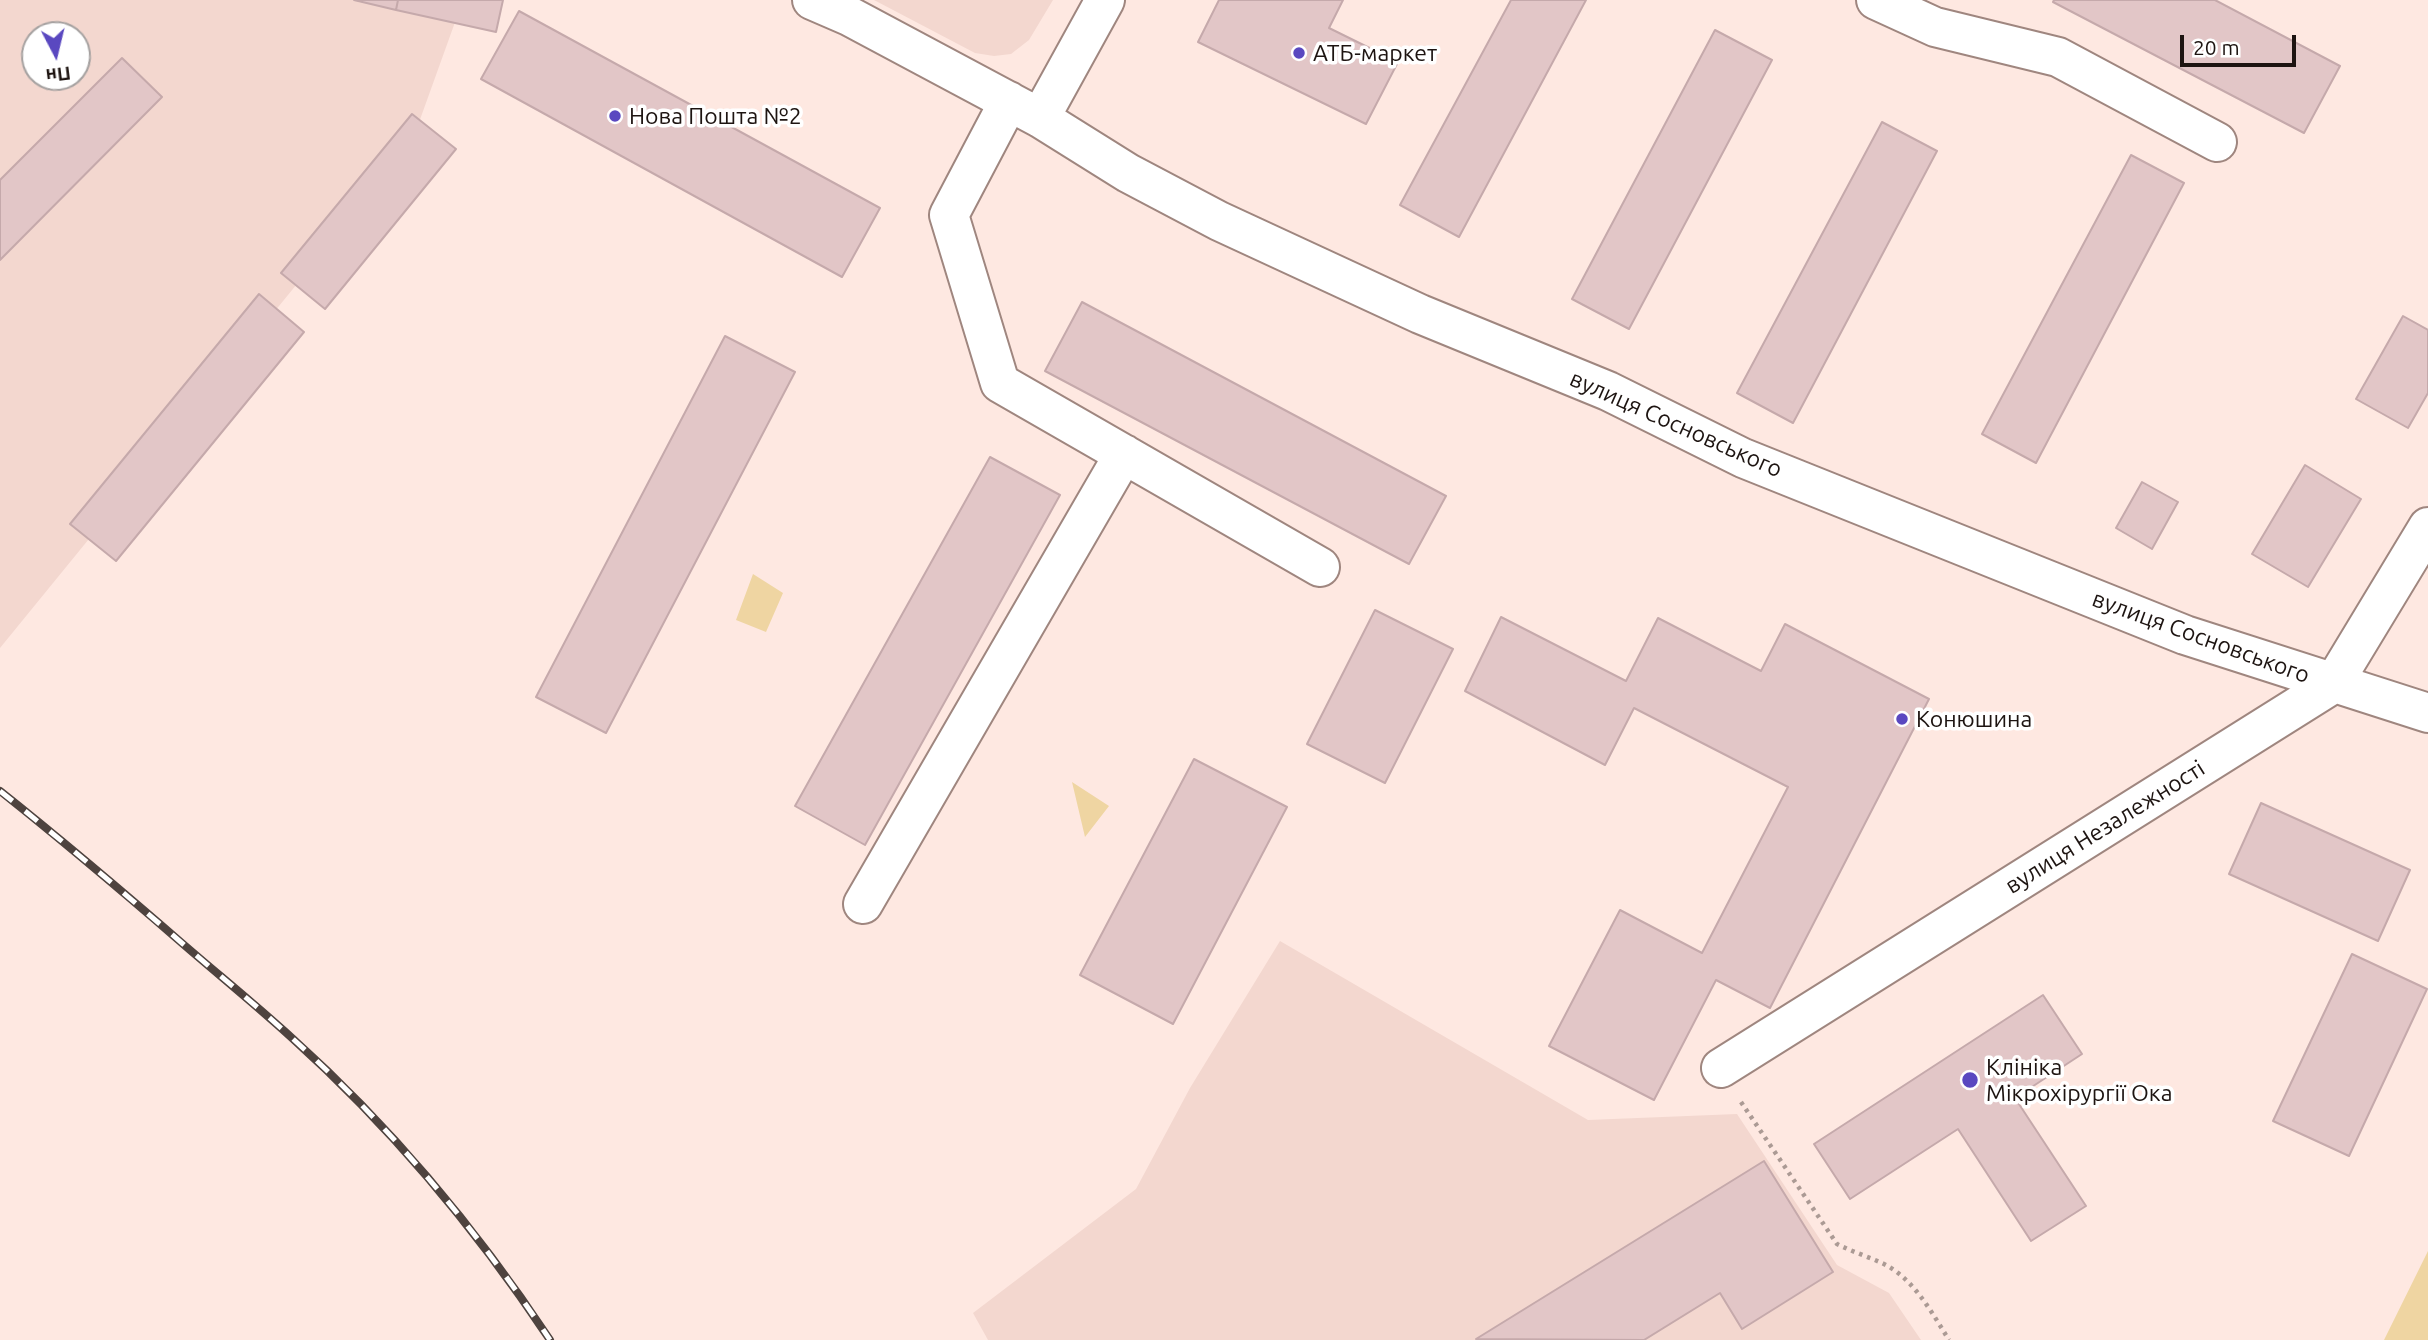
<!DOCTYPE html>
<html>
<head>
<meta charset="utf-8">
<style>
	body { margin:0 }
	#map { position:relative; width:2428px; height:1340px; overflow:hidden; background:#fee8e1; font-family:Ubuntu,sans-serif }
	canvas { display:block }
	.north { position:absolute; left:21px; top:21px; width:70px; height:70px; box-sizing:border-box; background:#fff; border:2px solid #a5a1a0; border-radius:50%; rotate:173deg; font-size:19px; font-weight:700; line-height:28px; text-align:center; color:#1d1411 }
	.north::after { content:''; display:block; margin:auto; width:24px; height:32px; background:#5a48c0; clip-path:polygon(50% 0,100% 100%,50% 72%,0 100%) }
	.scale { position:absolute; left:2180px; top:35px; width:116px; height:32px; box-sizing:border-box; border:4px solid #1d1411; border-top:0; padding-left:9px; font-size:21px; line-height:24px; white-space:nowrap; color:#1d1411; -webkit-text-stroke:5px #fff; paint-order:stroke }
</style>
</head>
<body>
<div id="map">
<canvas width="2428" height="1340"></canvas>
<div class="north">Пн</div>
<div class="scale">20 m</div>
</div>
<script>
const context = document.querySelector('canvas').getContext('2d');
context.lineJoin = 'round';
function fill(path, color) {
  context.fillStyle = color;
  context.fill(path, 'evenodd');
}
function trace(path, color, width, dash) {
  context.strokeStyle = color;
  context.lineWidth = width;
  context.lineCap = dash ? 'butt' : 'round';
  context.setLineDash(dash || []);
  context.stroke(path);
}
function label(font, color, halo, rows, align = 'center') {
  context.font = font + ' Ubuntu,sans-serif';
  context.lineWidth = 7;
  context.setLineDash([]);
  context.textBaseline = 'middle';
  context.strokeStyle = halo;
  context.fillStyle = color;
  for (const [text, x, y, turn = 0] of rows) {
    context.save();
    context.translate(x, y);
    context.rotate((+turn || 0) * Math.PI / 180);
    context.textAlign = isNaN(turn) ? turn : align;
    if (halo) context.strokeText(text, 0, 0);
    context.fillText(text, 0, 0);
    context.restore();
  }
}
const built = new Path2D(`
	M0 0H463L413 139 403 154 0 648ZM35 35H77V77H35Z
	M874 0H1053L1029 40 1011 54 994 56 975 53Z
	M1280 941 1588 1120 1737 1114 1837 1265 1889 1293 1921 1340H988L973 1313 1136 1189 1190 1088Z`);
const green = new Path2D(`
	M753 574 783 593 766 632 736 620Z
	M1072 782 1109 806 1085 837Z
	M2428 1251V1340H2384Z`);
const building = new Path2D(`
	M354 0H398L396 10Z
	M398 0H503L496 32 396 10Z
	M1219 0H1343L1329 28 1398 62 1366 124 1198 42Z
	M1511 0H1586L1459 237 1400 205Z
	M2054 0H2215L2340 66 2304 133 2053 2Z
	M519 11 880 208 842 277 481 79Z
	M1715 30 1772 60 1629 329 1572 299Z
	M122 58 162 97 0 260V180Z
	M412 114 456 149 325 309 281 273Z
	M1882 122 1937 151 1793 423 1737 393Z
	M2131 155 2184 183 2036 463 1982 434Z
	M259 294 304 332 116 561 70 524Z
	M1082 302 1446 496 1409 564 1045 371Z
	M2403 316 2428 330V393L2408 428 2356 399Z
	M725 336 795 372 606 733 536 697Z
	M990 457 1060 495 865 845 795 806Z
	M2305 465 2361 499 2308 587 2252 554Z
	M2142 482 2178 502 2152 549 2116 528Z
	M1375 610 1453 649 1385 783 1307 744Z
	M1501 617 1626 681 1658 618 1761 671 1785 624 1929 699 1770 1008 1716 980 1654 1100 1549 1046 1620 910 1702 953 1788 787 1634 708 1605 765 1465 691Z
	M1194 759 1287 807 1173 1024 1080 975Z
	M2261 803 2410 870 2378 941 2229 874Z
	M2352 954 2427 989 2349 1156 2273 1121Z
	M2043 995 2082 1054 2015 1098 2086 1206 2031 1241 1958 1129 1850 1199 1814 1144Z
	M1764 1161 1833 1272 1742 1329 1720 1293 1644 1340 1476 1339Z`);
const path = new Path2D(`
	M1741 1102 1837 1244C1853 1252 1869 1257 1884 1264 1914 1279 1932 1313 1949 1340`);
const minor = new Path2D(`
	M812 0 849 16 1040 118 1128 173 1219 221 1420 314 1608 391 1743 458 2185 635 2428 713
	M1876 0 1935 27 2058 57 2217 142
	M1009 101 949 215 1000 383 1320 567
	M1040 118 1105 0
	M863 904 1124 454
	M1721 1068 2333 684 2428 527`);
const rail = new Path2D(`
	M0 791C63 841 123 892 183 944 220 976 257 1006 292 1038 391 1127 477 1230 550 1340`);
const markers = [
	[1299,53,7,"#5a48c0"],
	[615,116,7,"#5a48c0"],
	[1902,719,7,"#5a48c0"],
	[1970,1080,9,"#5a48c0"]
];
const poiNames = [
	["АТБ-маркет",1313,53],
	["Нова Пошта №2",629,116],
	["Конюшина",1916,719],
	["Клініка",1986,1067],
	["Мікрохірургії Ока",1986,1093]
];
const streetNames = [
	["вулиця Сосновського",1676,424,24],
	["вулиця Сосновського",2201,637,20],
	["вулиця Незалежності",2105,827,-32]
];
fill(built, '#f3d7cf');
fill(green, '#efd5a2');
fill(building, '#e2c6c7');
trace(building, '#c5a9ab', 2);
trace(minor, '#9f867f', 42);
trace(path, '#ab9a94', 4.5, [3.5, 5]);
trace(minor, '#fff', 38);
trace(rail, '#4e433f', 8);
trace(rail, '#fff', 5, [16]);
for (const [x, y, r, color] of markers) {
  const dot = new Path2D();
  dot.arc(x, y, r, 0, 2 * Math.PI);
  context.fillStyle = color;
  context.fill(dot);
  trace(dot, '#fff', 2.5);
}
label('23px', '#1d1411', '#fff', poiNames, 'left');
label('23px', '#1d1411', '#fff', streetNames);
</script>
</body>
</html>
